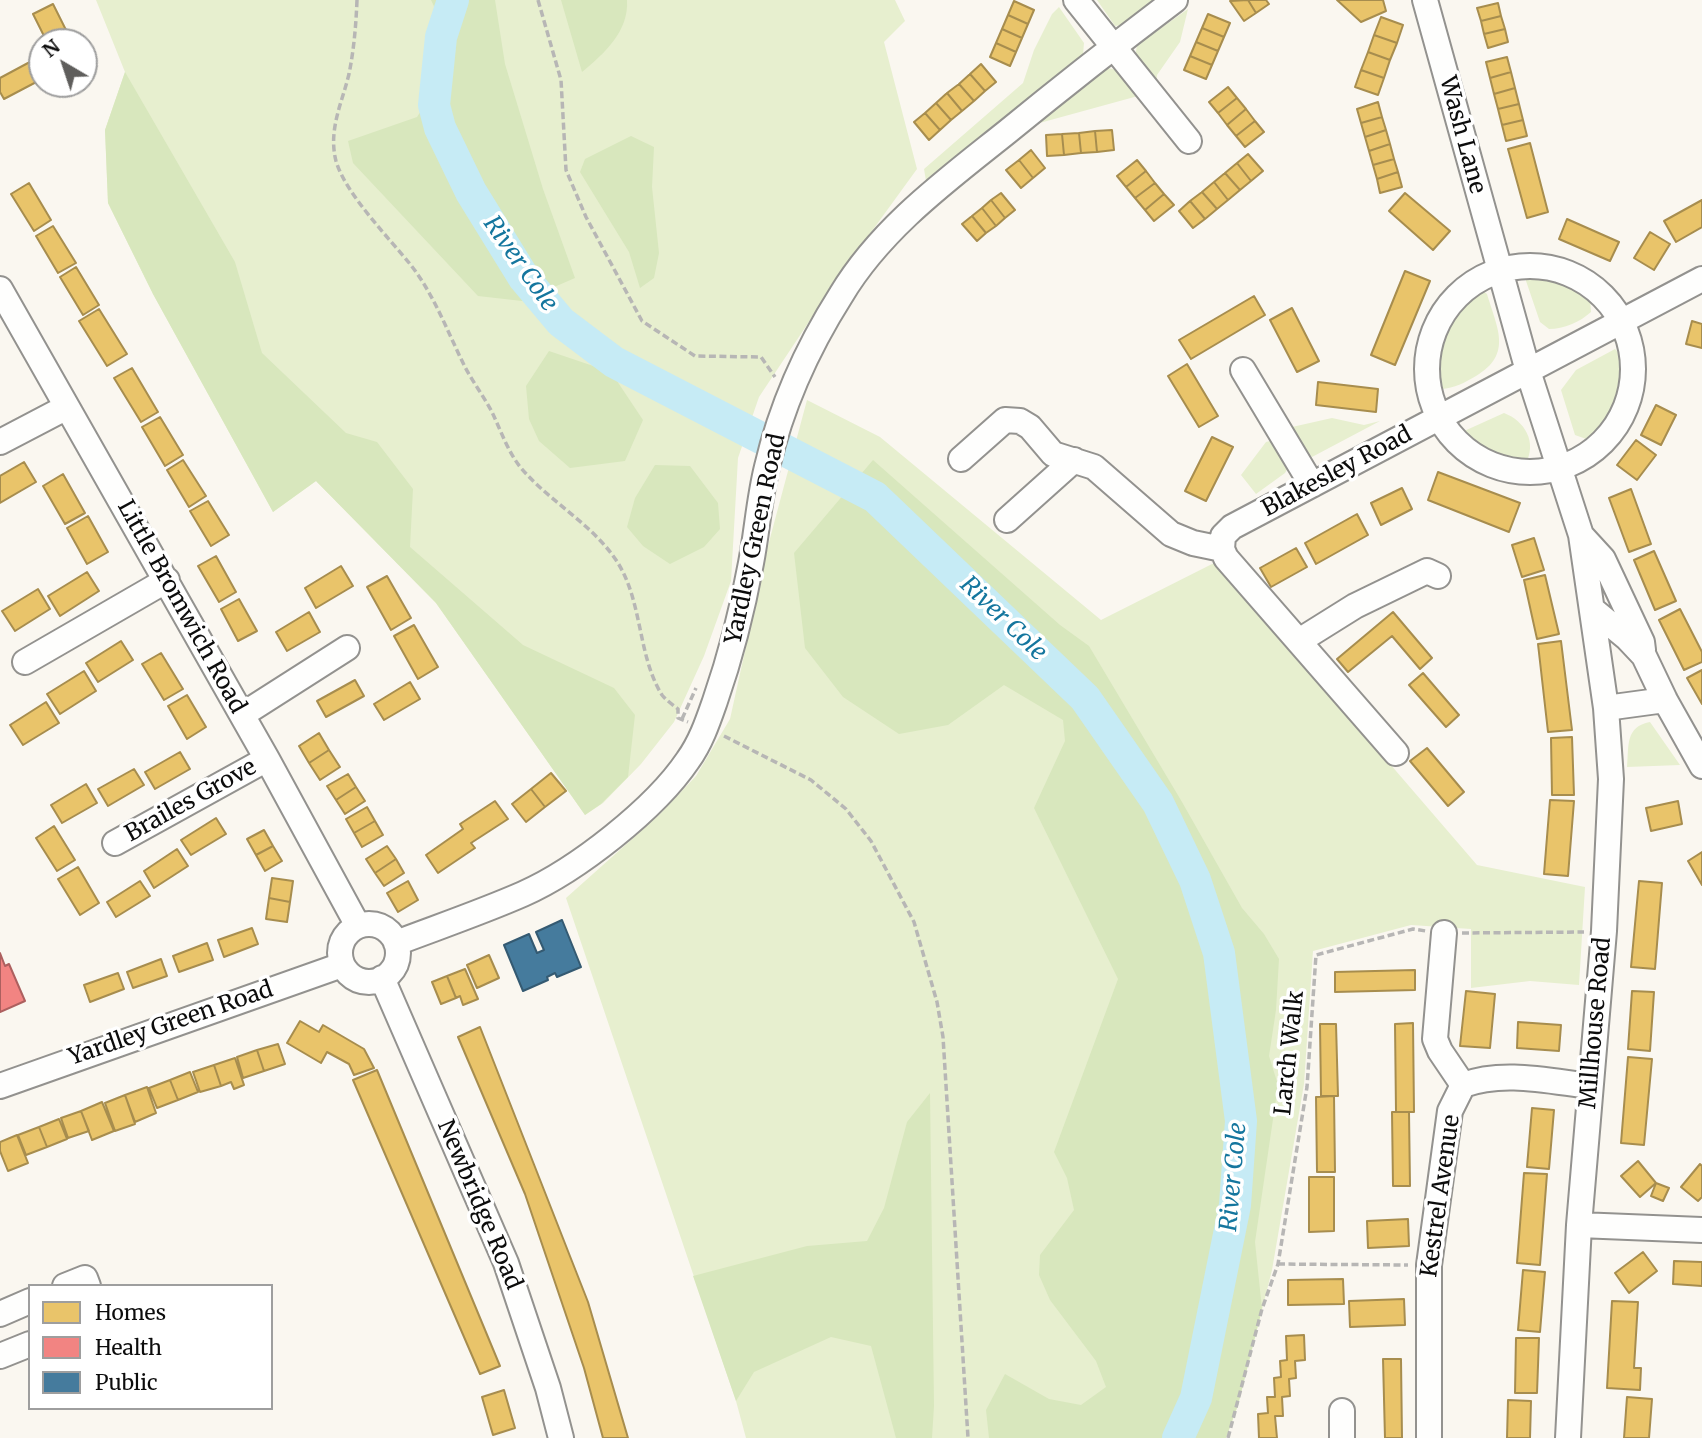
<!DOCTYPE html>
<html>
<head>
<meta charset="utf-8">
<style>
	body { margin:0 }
	#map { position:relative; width:1702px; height:1438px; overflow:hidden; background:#faf7f0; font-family:Merriweather,serif }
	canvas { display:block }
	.legend { position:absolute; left:28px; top:1284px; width:245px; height:126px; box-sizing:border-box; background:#fff; border:2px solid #9e9e9e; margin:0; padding:9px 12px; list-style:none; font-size:21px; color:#0c0c0c }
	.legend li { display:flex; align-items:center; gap:14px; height:35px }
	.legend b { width:35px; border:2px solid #9e9e9e }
	.north { position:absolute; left:28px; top:28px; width:70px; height:70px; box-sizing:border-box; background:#fff; border:2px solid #9e9e9e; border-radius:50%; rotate:321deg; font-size:19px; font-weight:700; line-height:28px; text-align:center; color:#0c0c0c }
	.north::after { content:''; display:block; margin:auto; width:24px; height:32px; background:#5f5e5c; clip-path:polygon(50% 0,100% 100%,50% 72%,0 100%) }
</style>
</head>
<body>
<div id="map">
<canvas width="1702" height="1438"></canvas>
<ul class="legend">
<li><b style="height:19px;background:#e9c46a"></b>Homes</li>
<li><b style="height:19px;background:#f28482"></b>Health</li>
<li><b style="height:19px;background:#457b9d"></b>Public</li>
</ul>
<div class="north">N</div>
</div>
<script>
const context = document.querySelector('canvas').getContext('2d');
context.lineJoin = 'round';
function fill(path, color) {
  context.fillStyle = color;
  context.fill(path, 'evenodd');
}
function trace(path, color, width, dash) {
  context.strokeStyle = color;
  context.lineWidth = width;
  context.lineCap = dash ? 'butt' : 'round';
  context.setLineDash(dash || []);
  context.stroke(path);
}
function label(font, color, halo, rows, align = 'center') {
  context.font = font + ' Merriweather,serif';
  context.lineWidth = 7;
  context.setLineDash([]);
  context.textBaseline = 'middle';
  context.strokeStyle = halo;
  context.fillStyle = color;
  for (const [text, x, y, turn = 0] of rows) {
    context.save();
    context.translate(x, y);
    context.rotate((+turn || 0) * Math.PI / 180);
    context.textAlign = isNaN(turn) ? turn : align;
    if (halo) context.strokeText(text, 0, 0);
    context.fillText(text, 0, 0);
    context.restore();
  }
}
const green = new Path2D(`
	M96 0H895L905 21 884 42 917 169 840 275 759 397 738 458 731 581 704 656 674 722 641 764 603 803 585 815 436 603 316 481 273 512 153 294 108 203 105 130 125 72Z
	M1097 0H1160L1128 24 1115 26Z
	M1059 7 1084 43 1083 55 927 187 924 169 1023 83 1034 50 1052 14Z
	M1188 9 1180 42 1157 75 1156 89 1135 58 1137 45Z
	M1108 68 1117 70 1138 96 1036 124Z
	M1524 275 1556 281 1590 297 1591 312C1580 322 1564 329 1549 329L1540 322Z
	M1483 291 1487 294C1497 328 1513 354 1476 376 1464 383 1455 388 1441 389L1433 368 1442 337 1460 310Z
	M1615 349 1624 358C1622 387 1621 428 1589 440L1575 435 1561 390 1576 370Z
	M807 400 880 437 1101 620 1216 562 1477 865 1585 887 1579 985 1530 981 1471 988V929L1411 925 1313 951 1304 1084 1272 1270 1238 1405 1226 1438H746L736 1401 566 898 659 815 696 776 730 719 769 542Z
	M1504 413C1525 421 1537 442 1526 463 1500 465 1481 449 1462 432Z
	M1332 418 1364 425 1380 421 1312 457 1305 450 1292 427Z
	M1274 440 1290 464 1285 473 1256 494 1241 475 1266 442Z
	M1650 722 1680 765 1627 767C1629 745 1625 727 1650 722Z`);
const forest = new Path2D(`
	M431 0H495L505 64 543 189 575 278 522 301 478 296 353 163 348 141 417 117 444 75 445 29Z
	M561 0H627C629 31 605 53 582 72Z
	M125 72 235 262 262 353 346 433 377 442 413 489 410 547 523 645 614 688 635 715 628 777 601 804 585 815 436 603 316 481 273 512 153 294 108 203 105 130Z
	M631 136 654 147 652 187 659 253 654 278 640 288 629 252 580 172 585 159Z
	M549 351 611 372 643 420 625 461 570 468 539 441 529 419 526 386Z
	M873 460 1060 625 1089 646 1182 802 1242 908 1264 934 1279 959 1276 1010 1269 1056 1278 1085 1255 1242 1262 1309 1238 1405 1226 1438H989L986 1410 1005 1374 1049 1399 1081 1405 1106 1387 1096 1361 1050 1300 1039 1275 1040 1255 1074 1210 1067 1178 1054 1152 1118 979 1034 808 1065 741 1063 720 1004 685 948 725 899 734 843 697 805 648 794 553Z
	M655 465 690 466 718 503 720 529 704 547 670 564 643 546 627 527 635 498Z
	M930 1093 934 1406 932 1438H896L871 1346 831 1337 754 1372 736 1401 693 1276 807 1246 867 1241 884 1208 907 1122Z`);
const homes = new Path2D(`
	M1248 0 1256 13 1244 21 1230 1Z
	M1248 0H1266L1269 4 1256 13Z
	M1337 0H1383L1386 11 1361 22Z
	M1014 1 1034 10 1028 24 1008 15Z
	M1498 3 1501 16 1481 21 1477 8Z
	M53 4 72 42H47L33 14Z
	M1208 14 1230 23 1224 37 1202 28Z
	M1008 15 1028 24 1022 38 1002 29Z
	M1501 16 1505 29 1484 34 1481 21Z
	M1381 17 1403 25 1397 43 1374 35Z
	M1202 28 1224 37 1218 51 1196 42Z
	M1002 29 1022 38 1016 52 996 43Z
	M1505 29 1508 42 1488 48 1484 34Z
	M1374 35 1397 43 1390 60 1368 52Z
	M1196 42 1218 51 1212 65 1190 56Z
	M996 43 1016 52 1010 66 990 57Z
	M1368 52 1390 60 1384 78 1361 70Z
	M41 56 42 79 4 99 0 92V78Z
	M1190 56 1212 65 1206 79 1184 70Z
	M1507 57 1511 72 1490 78 1486 62Z
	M981 64 996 82 985 91 970 74Z
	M1361 70 1384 78 1378 95 1355 87Z
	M1511 72 1515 88 1494 94 1490 78Z
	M970 74 985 91 974 101 959 84Z
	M959 84 974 101 962 111 947 93Z
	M1228 87 1237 98 1218 113 1209 102Z
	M1515 88 1519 104 1498 109 1494 94Z
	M947 93 962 111 951 120 936 103Z
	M1237 98 1246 109 1227 125 1218 113Z
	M1378 102 1382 117 1361 123 1357 109Z
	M936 103 951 120 940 130 925 113Z
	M1519 104 1523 120 1502 125 1498 109Z
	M1246 109 1255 121 1236 136 1227 125Z
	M925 113 940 130 929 140 914 122Z
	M1382 117 1386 130 1365 137 1361 123Z
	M1523 120 1527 136 1506 141 1502 125Z
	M1255 121 1264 132 1245 147 1236 136Z
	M1112 130 1114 150 1097 152 1095 131Z
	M1386 130 1390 144 1369 151 1365 137Z
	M1095 131 1097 152 1081 153 1079 133Z
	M1079 133 1081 153 1064 155 1062 134Z
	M1062 134 1064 155 1047 156 1046 135Z
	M1530 143 1548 212 1527 218 1508 149Z
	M1390 144 1394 159 1373 165 1369 151Z
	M1031 150 1045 168 1033 178 1019 160Z
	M1248 154 1263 171 1251 181 1237 163Z
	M1394 159 1398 172 1377 179 1373 165Z
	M1019 160 1033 178 1021 188 1006 170Z
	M1137 160 1146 171 1126 187 1117 176Z
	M1237 163 1251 181 1240 190 1225 173Z
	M1146 171 1155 183 1135 198 1126 187Z
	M1398 172 1402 187 1380 193 1377 179Z
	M1225 173 1240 190 1228 200 1214 182Z
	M1214 182 1228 200 1217 209 1202 192Z
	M29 183 51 220 34 231 11 194Z
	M1155 183 1164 194 1145 210 1135 198Z
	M1202 192 1217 209 1205 219 1190 201Z
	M1001 193 1015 210 1005 218 991 200Z
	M1405 193 1450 231 1433 250 1389 211Z
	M1164 194 1174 205 1154 221 1145 210Z
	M991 200 1005 218 996 226 982 208Z
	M1702 200V227L1676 242 1664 221Z
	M1190 201 1205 219 1193 228 1179 211Z
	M982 208 996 226 986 233 972 216Z
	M972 216 986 233 977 241 962 224Z
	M1567 219 1619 242 1610 261 1559 239Z
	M53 226 76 263 58 273 36 236Z
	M1650 232 1670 244 1654 270 1634 258Z
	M76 267 99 305 83 315 60 277Z
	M1405 271 1430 281 1395 365 1371 355Z
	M1254 296 1265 315 1191 359 1179 340Z
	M1292 308 1319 361 1297 372 1270 320Z
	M99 309 127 354 107 366 79 321Z
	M1692 321 1702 324V348L1686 344Z
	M1187 364 1218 416 1199 427 1168 376Z
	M132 368 158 412 141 422 114 378Z
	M1318 382 1378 389 1376 412 1316 405Z
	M1656 405 1676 415 1661 445 1641 435Z
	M160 417 183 455 165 466 142 427Z
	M1212 437 1233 447 1206 501 1185 491Z
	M1636 440 1656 455 1637 480 1617 465Z
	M183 460 206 496 189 507 167 470Z
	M24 462 36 482 0 503V476Z
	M1438 472 1520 503 1509 532 1428 500Z
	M63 474 85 513 65 524 43 486Z
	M1402 488 1412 509 1381 525 1371 503Z
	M1631 489 1651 544 1629 552 1609 498Z
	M208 501 229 535 211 546 190 511Z
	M1357 514 1368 535 1316 564 1305 543Z
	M88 516 108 552 87 564 67 528Z
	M1534 538 1544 570 1522 577 1512 545Z
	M1296 548 1307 567 1271 587 1260 568Z
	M1654 551 1676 601 1655 610 1634 560Z
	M216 556 236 592 219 602 198 566Z
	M341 566 353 586 316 608 305 588Z
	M87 572 99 591 60 616 48 596Z
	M1545 575 1559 634 1537 639 1524 580Z
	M387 576 411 618 391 630 367 587Z
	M38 589 50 609 15 631 2 611Z
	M239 599 257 631 238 641 221 609Z
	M1680 609 1702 652V662L1684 670 1659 620Z
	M309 612 320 632 287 651 276 632Z
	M1393 612 1432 658 1420 669 1392 636 1348 672 1337 659Z
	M414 625 438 667 418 679 394 636Z
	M121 641 133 660 98 682 86 663Z
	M1561 641 1572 730 1548 732 1538 644Z
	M161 653 183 689 164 700 142 664Z
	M1702 670V704L1687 678Z
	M84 671 96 691 60 714 47 694Z
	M1423 673 1459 715 1446 727 1409 685Z
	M355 680 364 696 326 717 317 701Z
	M410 682 420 699 384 720 374 704Z
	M187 695 206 727 187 739 168 706Z
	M46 702 59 723 23 745 10 725Z
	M319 733 329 750 309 763 299 746Z
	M1572 737 1574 795H1552L1551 738Z
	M1427 748 1464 792 1448 806 1410 761Z
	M329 750 340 767 320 780 309 763Z
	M180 752 190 769 155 789 145 772Z
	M134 769 144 785 108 806 98 789Z
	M551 773 566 791 545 807 531 789Z
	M348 774 356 787 336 800 327 786Z
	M86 784 97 803 62 823 51 805Z
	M356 787 365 801 345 814 336 800Z
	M531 789 545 807 526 822 512 804Z
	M1550 800 1574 801 1568 876 1544 874Z
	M495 801 508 819 471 843 475 848 438 873 426 855 463 829 460 824Z
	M1678 801 1682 824 1651 831 1646 808Z
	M367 807 375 821 354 833 346 819Z
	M216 818 226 834 191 855 181 840Z
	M375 821 383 835 362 847 354 833Z
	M54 826 75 860 57 871 36 838Z
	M264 830 273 846 256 855 247 839Z
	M273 846 282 861 265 871 256 855Z
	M387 846 396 859 375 873 366 859Z
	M177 849 188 866 154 888 144 871Z
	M1702 852V885L1688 861Z
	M396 859 404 873 384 886 375 873Z
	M78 867 99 903 80 915 58 879Z
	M272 878 293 881 290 902 269 898Z
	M140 881 150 896 116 917 107 902Z
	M408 881 418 900 398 912 387 893Z
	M1639 881 1662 883 1655 969 1631 967Z
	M269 898 290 902 287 922 266 919Z
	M252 928 258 944 224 957 218 940Z
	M207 943 213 960 179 972 173 956Z
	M489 955 499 978 477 988 467 965Z
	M161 959 167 976 133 988 127 972Z
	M465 969 478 999 463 1005 460 996 456 998 447 976Z
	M1415 970V990L1335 992V972Z
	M118 973 124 989 90 1002 84 985Z
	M447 976 456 998 441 1004 432 982Z
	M1466 991 1495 994 1490 1048 1460 1046Z
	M1632 991 1654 992 1650 1051 1628 1049Z
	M300 1021 319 1032 323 1025 364 1049 374 1068 354 1075 349 1064 327 1052 321 1063 287 1043Z
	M1518 1022 1561 1025 1559 1051 1517 1048Z
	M1413 1023 1414 1112H1396L1395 1024Z
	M1320 1024H1336L1338 1096H1321Z
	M480 1027 588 1302 628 1438H603L584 1368 525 1194 458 1037Z
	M278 1044 285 1064 264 1071 257 1050Z
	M257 1050 264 1071 243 1078 237 1057Z
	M1628 1057 1652 1059 1644 1145 1621 1143Z
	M235 1058 244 1085 234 1089 231 1082 221 1086 214 1065Z
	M214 1065 221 1086 200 1092 193 1072Z
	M377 1070 500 1366 480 1374 353 1080Z
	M190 1072 198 1092 178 1100 170 1080Z
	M170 1080 178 1100 157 1108 149 1088Z
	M147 1087 156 1113 135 1122 125 1095Z
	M125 1095 135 1124 115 1131 105 1103Z
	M1334 1096 1335 1172H1317L1316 1097Z
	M102 1102 114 1131 92 1140 81 1111Z
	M1532 1108 1554 1110 1549 1169 1527 1167Z
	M81 1111 89 1131 68 1138 61 1118Z
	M1392 1112H1409L1410 1186H1393Z
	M59 1119 67 1139 47 1147 39 1127Z
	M39 1127 47 1147 26 1155 18 1135Z
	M17 1135 28 1163 8 1171 0 1151V1142Z
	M1638 1161 1656 1183 1640 1197 1621 1176Z
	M1700 1164 1702 1166V1197L1698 1201 1681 1187Z
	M1524 1173 1547 1174 1540 1265 1517 1263Z
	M1309 1177H1334V1231L1309 1232Z
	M1656 1183 1669 1188 1663 1201 1651 1196Z
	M1408 1219 1409 1246 1368 1248 1367 1221Z
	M1643 1252 1657 1271 1629 1293 1615 1273Z
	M1674 1261 1702 1262V1286L1673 1284Z
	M1523 1270 1545 1272 1540 1332 1518 1330Z
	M1343 1279 1344 1304 1288 1305V1280Z
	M1404 1299 1405 1325 1350 1327 1349 1301Z
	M1612 1301 1638 1302 1634 1368H1641L1640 1390 1607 1388Z
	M1304 1335 1305 1360 1295 1361 1296 1378 1289 1379 1290 1396 1282 1397 1283 1416H1275L1277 1438H1259L1258 1414 1268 1413 1267 1397H1275L1274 1378 1281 1377 1280 1361 1287 1360 1286 1336Z
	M1516 1338H1539L1537 1393H1515Z
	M1383 1359H1401L1402 1438H1385Z
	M504 1390 515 1428 493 1435 482 1397Z
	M1627 1397 1652 1399 1649 1438H1624Z
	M1508 1400 1531 1401 1530 1438H1507Z`);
const health = new Path2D(`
	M0 953 5 966 9 964 25 1001 0 1012Z`);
const public = new Path2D(`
	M562 920 581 967 557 977 555 973 547 977 548 980 523 991 504 945 529 934 537 953 544 950 536 932Z`);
const river = new Path2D(`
	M453 0 441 37 434 105 440 128 471 192 524 278 561 322 614 362 875 497 1085 698 1158 803 1195 880 1219 953 1241 1121 1235 1205 1196 1398 1178 1438`);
const path = new Path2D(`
	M357 0C356 25 354 49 349 74 342 103 328 130 336 161 345 193 389 238 410 264 434 294 448 333 465 367 473 382 484 397 492 412 501 431 508 452 521 468 550 502 591 523 616 560 643 600 637 655 662 695 666 700 673 705 678 709V718L688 722
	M538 0 561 80 566 170 586 217 642 321 695 356 761 357 775 377
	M682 719 696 688
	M724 736 811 780 846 809 871 841 914 922 937 1002 943 1037 968 1438
	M1462 933 1584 932
	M1278 1264 1408 1265
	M1228 1438 1262 1309 1278 1264 1307 1087 1316 955 1413 929 1426 931`);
const minor = new Path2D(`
	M1076 0 1189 141
	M1425 0 1528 371 1581 535 1606 708 1611 779 1604 931 1579 1225 1568 1438
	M1427 369a103 103 0 1 1 206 0a103 103 0 1 1-206 0Z
	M0 289 267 759 358 926
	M1243 370 1312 485
	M0 442 67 407
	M961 459 1005 420 1020 421 1030 427 1053 454 1094 467 1171 534 1193 543 1222 549
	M1007 520 1074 460
	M1581 535 1603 559 1642 642 1643 650
	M1592 609 1627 638 1644 656 1665 700 1702 766
	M1299 641 1355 606 1427 571 1438 576
	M25 662 167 580
	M1606 708 1665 700
	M242 715 347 648
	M1396 753 1226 558 1222 549 1223 536 1232 527 1702 279
	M115 843 267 759
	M340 953a29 29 0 1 1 58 0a29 29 0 1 1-58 0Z
	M1444 933 1435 1039 1440 1051 1463 1085
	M396 943C438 927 482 912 523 894 577 870 655 809 688 760 701 742 708 721 715 701 731 655 742 612 751 563 757 532 759 499 767 467 781 407 808 347 841 295 881 228 947 180 1007 132 1062 87 1118 43 1175 0
	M382 978 506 1263 548 1388 561 1438
	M0 1086 342 965
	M1579 1225 1702 1230
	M65 1286 85 1278 88 1286
	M0 1314 30 1301
	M0 1356 30 1344
	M1342 1411V1438
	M1429 1438V1265L1450 1111 1463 1085C1503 1070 1548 1081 1590 1086`);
const streetNames = [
	["Wash Lane",1462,135,75],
	["Blakesley Road",1337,472,-28],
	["Yardley Green Road",756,539,-78],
	["Little Bromwich Road",181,607,61],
	["Brailes Grove",191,801,-29],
	["Millhouse Road",1596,1023,-85],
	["Yardley Green Road",171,1024,-19],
	["Larch Walk",1290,1053,-84],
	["Kestrel Avenue",1441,1196,-82],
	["Newbridge Road",479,1205,67]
];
const waterNames = [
	["River Cole",520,264,55],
	["River Cole",1003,619,44],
	["River Cole",1234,1177,-85]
];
fill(green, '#e7efcf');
fill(forest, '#d8e7bd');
fill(homes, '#e9c46a');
trace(homes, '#a78d4e', 2);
fill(health, '#f28482');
trace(health, '#ad605f', 2);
fill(public, '#457b9d');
trace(public, '#345a72', 2);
trace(river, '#c6ebf5', 32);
trace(minor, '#93928f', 28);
trace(path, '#b7b6b5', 3.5, [7, 3.5]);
trace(minor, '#fefefd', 24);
label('23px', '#0c0c0c', '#fff', streetNames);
label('italic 24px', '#14769e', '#fff', waterNames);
</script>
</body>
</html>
